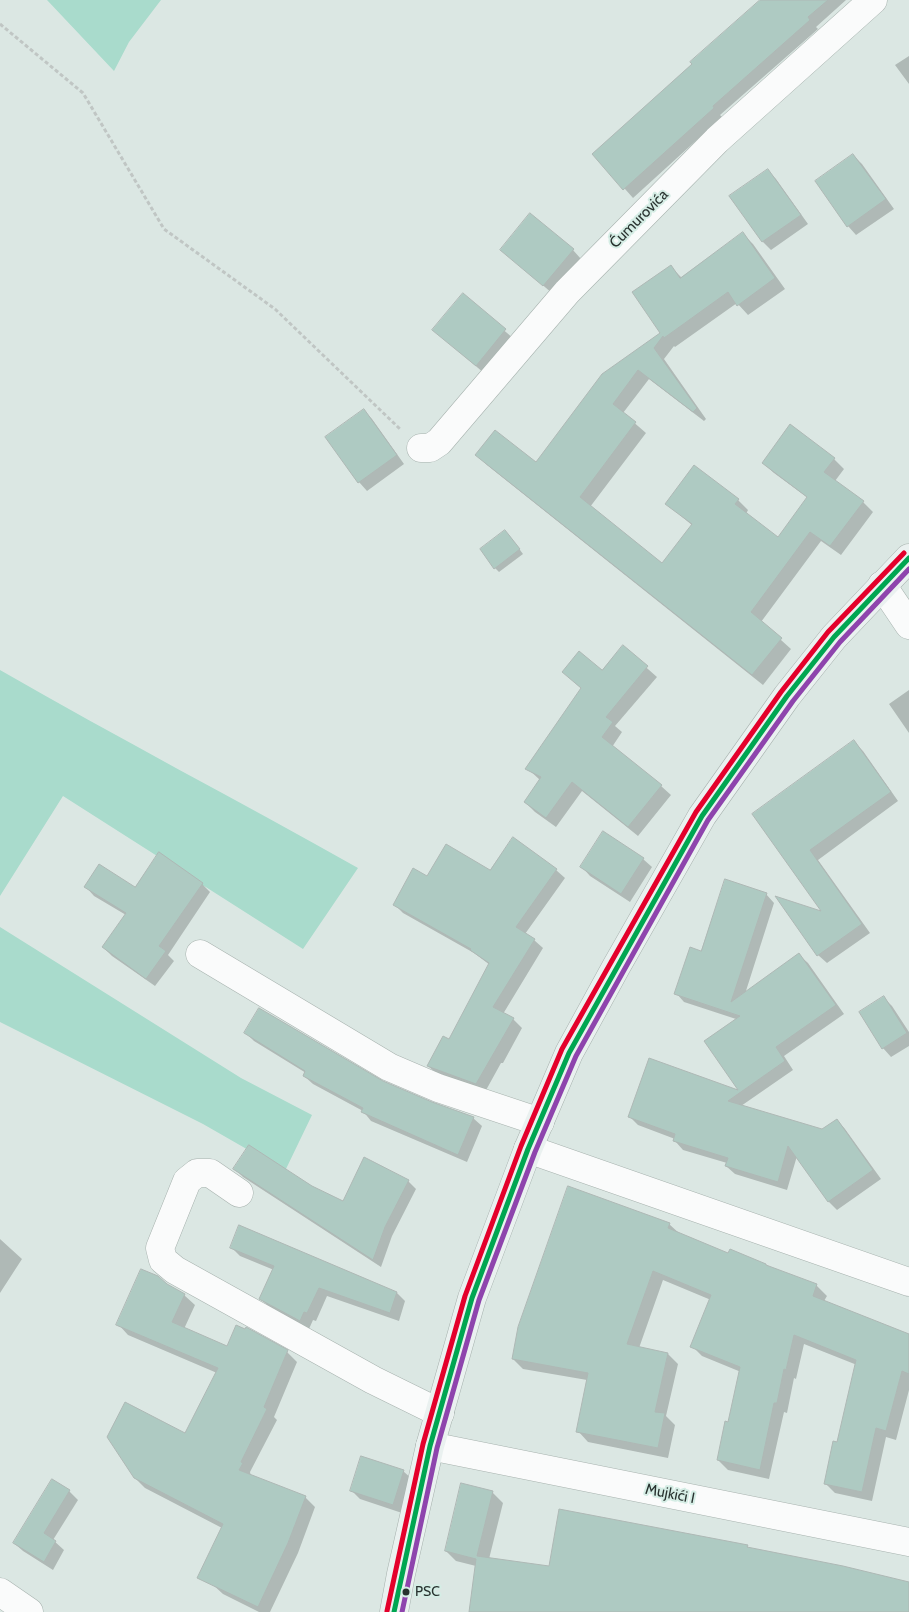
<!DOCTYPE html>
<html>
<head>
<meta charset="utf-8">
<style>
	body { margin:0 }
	canvas { display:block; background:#dbe7e3 }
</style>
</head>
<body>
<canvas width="909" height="1612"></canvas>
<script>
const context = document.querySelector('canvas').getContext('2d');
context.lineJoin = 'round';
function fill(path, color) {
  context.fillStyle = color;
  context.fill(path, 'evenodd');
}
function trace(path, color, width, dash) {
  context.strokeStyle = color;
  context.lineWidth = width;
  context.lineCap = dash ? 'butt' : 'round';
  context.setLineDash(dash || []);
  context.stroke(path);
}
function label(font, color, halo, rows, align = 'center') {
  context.font = font + ' Cabin,sans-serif';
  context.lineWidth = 4;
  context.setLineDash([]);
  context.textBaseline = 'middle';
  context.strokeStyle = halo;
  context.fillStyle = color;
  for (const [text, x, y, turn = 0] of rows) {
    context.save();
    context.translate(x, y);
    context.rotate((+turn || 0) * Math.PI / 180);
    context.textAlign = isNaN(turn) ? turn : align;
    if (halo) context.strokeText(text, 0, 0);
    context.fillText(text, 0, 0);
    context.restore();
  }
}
const green = new Path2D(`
	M47 0H161L129 42 114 71Z
	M0 670C118 738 239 801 358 868L303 949 63 796 0 896Z
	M0 927 241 1078 312 1115 285 1171 203 1124 0 1022Z`);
const shadow = new Path2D(`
	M762 0H846L816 27 818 29 720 115 722 117 633 198 594 154Z
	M909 56V84L895 65Z
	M853 155 862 164 894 209 856 235 848 226Z
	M768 171 776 179 808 224 771 250 763 242Z
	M743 234 753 244 785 289 748 315 737 303 675 347 674 346 664 359 706 419 704 421 649 379 623 413 646 433 590 507 663 565 693 526 667 504 694 467 738 500 748 510 746 514 778 538 808 498 774 473 763 463 834 459 844 469 835 481 863 502 873 512 841 555 821 541 761 622 791 649 763 685 487 465 477 455 536 464 662 333 670 266 682 278Z
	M502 250H573L581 259 553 294Z
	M463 295 514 339 485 374 434 330Z
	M364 411 372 419 404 464 367 491 359 482Z
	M509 535 523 554 499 572 495 568Z
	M623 647 657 677 615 726 622 732 612 747 661 786 671 795 638 836 582 791 556 827 535 812 525 802 540 780 527 768 582 689 573 681 602 672Z
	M909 690V733L889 704Z
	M854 742 863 751 898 801 818 860 870 933 827 963 818 955 824 914 754 814Z
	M643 859 652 867 630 902 590 876 582 867Z
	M556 870 565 878 525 934 534 940 543 948 503 1014 513 1019 522 1028 503 1063H501L485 1092 437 1074 428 1066 449 1041 490 965 474 953 403 913 395 905 427 878 490 872Z
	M202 884 210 892 168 955 174 961 155 986 112 956 103 947 126 915 94 896 86 887 136 889Z
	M766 894 774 903 745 994 799 955 808 963 844 1014 784 1056 793 1070 741 1106 823 1130 837 1120 845 1129 881 1179 837 1210 829 1202 797 1156 787 1190 735 1174 726 1166 727 1163 683 1150 675 1141V1139L638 1125 629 1116 650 1060 741 1092 706 1041 736 1019 684 1002 676 993 702 952Z
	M884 998 892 1006 909 1032V1046L891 1057 883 1048Z
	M245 1032 382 1082 431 1104 473 1118 482 1126 467 1162 371 1121 363 1111 313 1084 304 1076 306 1073 254 1041Z
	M235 1169 311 1187 343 1203 408 1181 416 1189 392 1236 381 1267 243 1177Z
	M669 1224 680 1234 729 1255 817 1286 827 1296 824 1301 909 1336V1390L896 1440 886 1437 872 1501 835 1493 825 1483 838 1444 857 1365 804 1344 796 1379 794 1378 787 1413 784 1412 769 1479 728 1470 718 1460 729 1424 741 1372 702 1356 692 1346 711 1300 663 1280 639 1348 668 1354 678 1364 666 1416 675 1425 668 1458 588 1442 578 1431 587 1380 523 1369 513 1359Z
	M0 1239 22 1259 0 1293Z
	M231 1247 397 1293 405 1301 399 1321 327 1296 316 1321 313 1320 309 1329 269 1307 260 1298 274 1270 240 1256Z
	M167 1285 184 1295 195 1305 184 1329 228 1347 287 1352 297 1362 274 1417 277 1420 250 1472 251 1476 305 1497 315 1507 298 1553 270 1612H259L223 1594 200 1573 222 1528 145 1488 134 1477 186 1435 217 1373 128 1335 118 1324Z
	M403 1471 412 1479 402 1513 360 1499 351 1490Z
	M69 1491 78 1500 53 1540 64 1550 53 1570 23 1551 14 1543Z
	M492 1492 503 1503 489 1559 550 1568 747 1546 750 1549 909 1583V1612H470L476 1566 456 1561 446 1551Z`);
const building = new Path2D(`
	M760 0H828L808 17 810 20 713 106 714 108 623 190 592 154 692 64 690 62Z
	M853 154 886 199 847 227 815 181Z
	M768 169 801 215 762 242 729 196Z
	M530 213 574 249 543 286 500 250Z
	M743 232 775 278 737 306 728 292 664 338 663 336 654 348 697 408 693 412 638 370 613 404 636 422 580 497 662 563 692 524 665 504 694 465 739 499 735 504 778 537 807 497 762 463 790 424 835 458 824 472 864 501 830 546 810 532 751 612 782 638 752 675 475 455 495 430 536 462 602 374 660 333 632 292 671 265 680 278Z
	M463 293 506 329 476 366 432 330Z
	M364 409 397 455 358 483 325 437Z
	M505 530 520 549 494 569 480 549Z
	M623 645 648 666 606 717 613 722 602 737 662 785 628 827 572 782 546 818 524 802 541 777 525 769 581 688 562 672 579 651 602 670Z
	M854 740 891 792 810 850 862 924 817 956 775 896 821 911 752 814Z
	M603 831 644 858 621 894 580 867Z
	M513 837 557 869 516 927 535 939 493 1007 514 1018 476 1084 427 1066 443 1036 449 1039 489 963 470 950 471 949 393 905 413 868 427 876 446 844 490 870Z
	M159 852 203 883 159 946 166 951 146 979 102 947 126 913 84 887 99 864 135 887Z
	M725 879 767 893 731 1002 799 953 836 1005 776 1047 785 1061 728 1101 822 1129 837 1119 873 1170 828 1202 788 1146 778 1182 725 1166 728 1158 673 1141 675 1134 628 1117 649 1058 738 1090 704 1041 740 1016 674 994 690 947 701 951Z
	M884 996 907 1033 882 1049 859 1012Z
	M259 1008 383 1081 432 1102 474 1117 458 1155 361 1112 363 1108 303 1076 305 1071 244 1033Z
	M249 1145 312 1186 343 1201 364 1157 409 1180 385 1227 373 1260 233 1169Z
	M568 1186 670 1223 668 1228 728 1253 730 1249 766 1264V1265L817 1284 813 1296 909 1334V1374L902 1371 886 1431 876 1428 862 1492 824 1484 833 1441 837 1442 856 1360 794 1335 786 1370 784 1369 777 1403H774L760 1470 717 1460 725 1421 728 1422 740 1367 690 1347 711 1295 653 1271 627 1344 668 1353 655 1412 665 1413 658 1448 576 1432 588 1373 512 1359 518 1327Z
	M239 1225 397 1292 390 1313 319 1288 307 1313 304 1312 300 1321 259 1299 274 1266 230 1248Z
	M141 1269 158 1276 167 1284 185 1294 172 1322 227 1346 236 1325 245 1329 246 1327 288 1350 264 1407 267 1409 241 1462 243 1463 239 1470 306 1496 288 1543 258 1607 197 1578 223 1524 134 1478 107 1437 125 1402 185 1433 218 1368 116 1325Z
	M361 1456 404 1470 393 1505 350 1491Z
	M52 1479 70 1490 44 1533 56 1541 44 1562 13 1543Z
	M461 1483 493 1491 477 1556 549 1566 559 1509 748 1545 747 1547 843 1566 909 1582V1612H469L476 1559 445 1551Z`);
const path = new Path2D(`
	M0 24 83 93 164 229 275 309 400 429`);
const street = new Path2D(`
	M421 448H430L439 442 567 292 717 140 873 0
	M882 585 909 625
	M200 954 389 1067 438 1088 540 1122
	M528 1149 909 1282
	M239 1193 210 1173H197L187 1181 160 1248 163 1260 175 1270 373 1380 440 1413
	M430 1446 909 1542
	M0 1592 29 1612`);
const secondary = new Path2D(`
	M394 1612 401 1574 430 1446 472 1298 528 1149 569 1053 616 967 702 816 787 696 834 637 909 558`);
const bus1 = new Path2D(`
	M394 1612 430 1446 472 1298 528 1149 569 1053 702 816 787 696 834 637 909 558`);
const bus2 = new Path2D(`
	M402 1612 437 1448 479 1300 535 1152 576 1056 708 820 793 701 840 642 909 569`);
const bus3 = new Path2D(`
	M387 1611 423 1444 465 1296 521 1146 562 1049 696 812 781 692 828 632 904 553`);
const markers = [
	[406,1592,4.5,"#28322f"]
];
const busNames = [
	["PSC",415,1592]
];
const streetNames = [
	["Ćumurovića",639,219,-45],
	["Mujkići I",670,1494,11]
];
fill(green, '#a9dbcc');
fill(shadow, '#0003');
fill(building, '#aecac2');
trace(building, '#aeb8b5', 1);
trace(street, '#a7b2ae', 29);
trace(secondary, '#a7b2ae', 29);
trace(path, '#c0c6c4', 3, [4, 2.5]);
trace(street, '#fafbfb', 28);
trace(secondary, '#eaf1f0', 28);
trace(bus1, '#00a651', 5);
trace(bus2, '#8e44ad', 5);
trace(bus3, '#e4002b', 5);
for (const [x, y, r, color] of markers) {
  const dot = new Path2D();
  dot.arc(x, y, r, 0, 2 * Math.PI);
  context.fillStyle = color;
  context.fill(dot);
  trace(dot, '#d5ede5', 2);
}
label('14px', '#28322f', '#d5ede5', busNames, 'left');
label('15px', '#28322f', '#d5ede5', streetNames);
</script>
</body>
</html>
